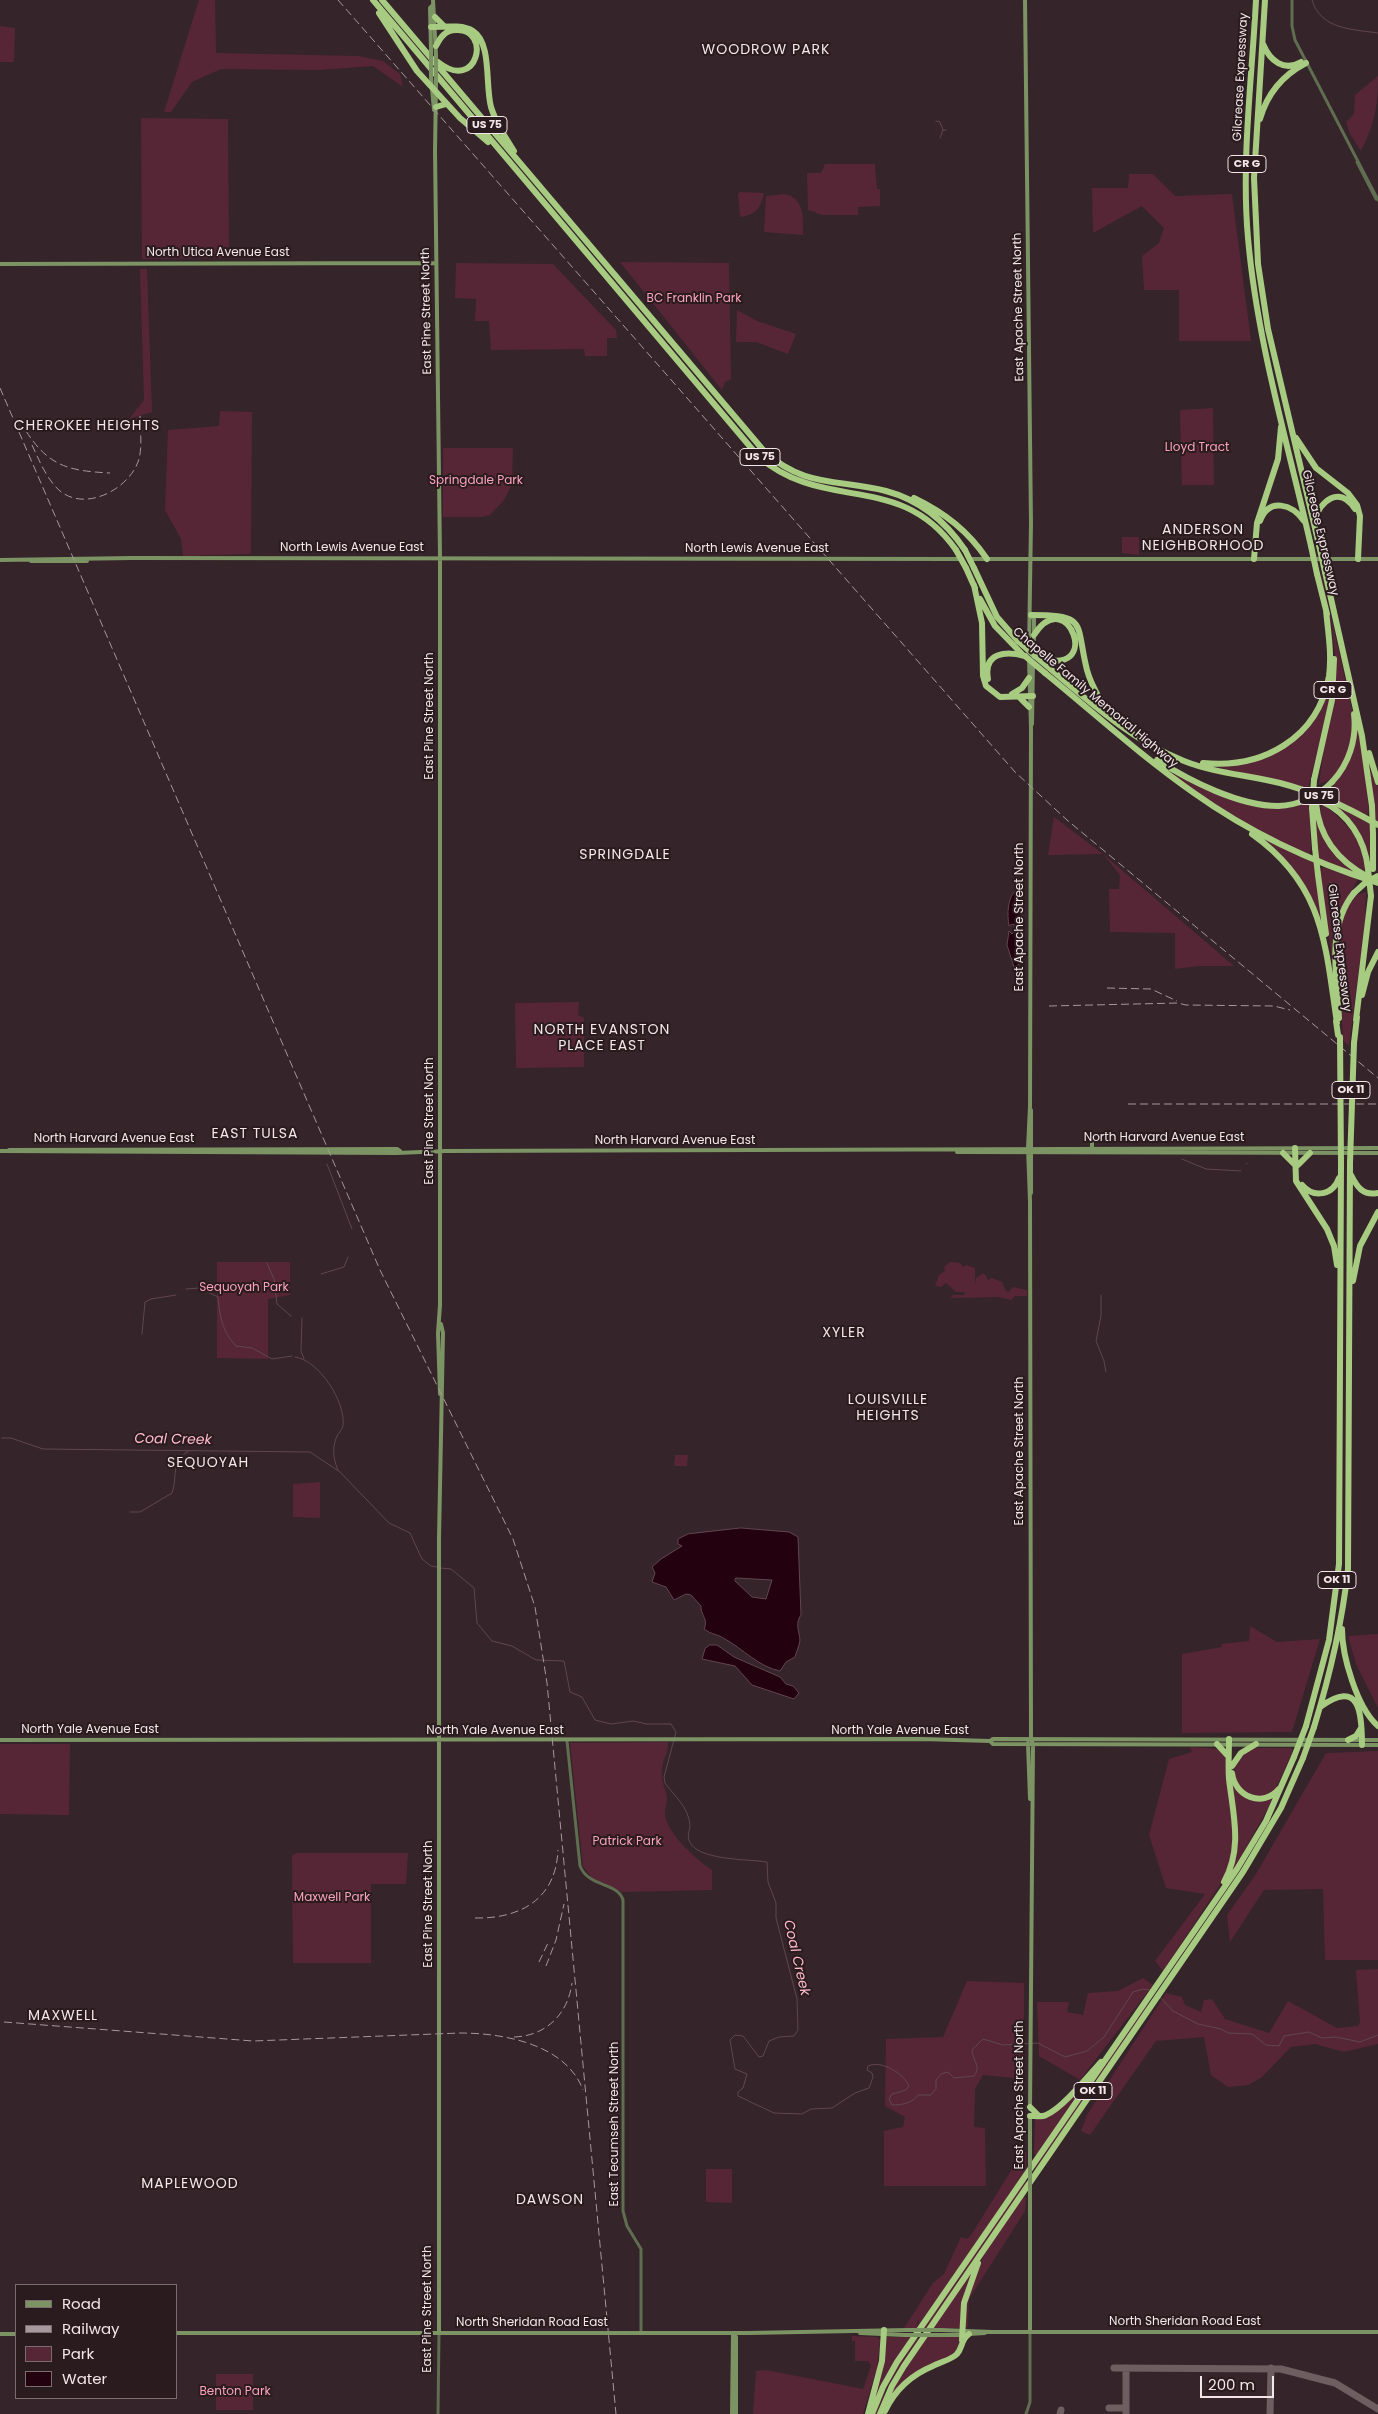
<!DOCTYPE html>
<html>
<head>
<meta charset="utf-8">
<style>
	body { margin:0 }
	#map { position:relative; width:1378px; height:2414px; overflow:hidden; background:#352429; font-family:Poppins,sans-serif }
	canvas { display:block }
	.legend { position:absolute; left:15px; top:2284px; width:162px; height:115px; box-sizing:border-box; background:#2a1b1f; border:1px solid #7a6c70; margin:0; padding:6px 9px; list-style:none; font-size:15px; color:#f2e6e9 }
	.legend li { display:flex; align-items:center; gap:10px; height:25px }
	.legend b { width:25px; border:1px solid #7a6c70 }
	.scale { position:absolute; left:1200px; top:2376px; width:74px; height:22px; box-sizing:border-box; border:2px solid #f2e6e9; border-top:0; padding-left:6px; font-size:15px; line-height:18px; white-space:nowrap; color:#f2e6e9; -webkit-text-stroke:4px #2a1b1f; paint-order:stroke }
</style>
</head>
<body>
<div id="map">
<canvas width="1378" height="2414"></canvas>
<ul class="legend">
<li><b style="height:6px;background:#7c9363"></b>Road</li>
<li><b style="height:6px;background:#a6989c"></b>Railway</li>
<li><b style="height:14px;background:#562637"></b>Park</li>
<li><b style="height:14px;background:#23010e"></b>Water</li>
</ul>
<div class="scale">200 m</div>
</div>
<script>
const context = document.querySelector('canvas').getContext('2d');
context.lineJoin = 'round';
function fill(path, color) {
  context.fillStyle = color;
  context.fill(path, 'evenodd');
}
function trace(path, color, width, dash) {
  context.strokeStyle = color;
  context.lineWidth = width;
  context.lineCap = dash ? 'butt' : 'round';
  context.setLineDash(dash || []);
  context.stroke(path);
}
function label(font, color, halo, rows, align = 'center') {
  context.font = font + ' Poppins,sans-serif';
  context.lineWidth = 4;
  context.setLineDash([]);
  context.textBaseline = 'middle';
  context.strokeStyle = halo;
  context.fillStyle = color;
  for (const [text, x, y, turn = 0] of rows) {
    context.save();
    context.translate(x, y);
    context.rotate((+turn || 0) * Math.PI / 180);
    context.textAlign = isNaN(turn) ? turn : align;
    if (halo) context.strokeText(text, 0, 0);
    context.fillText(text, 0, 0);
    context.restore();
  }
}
const green = new Path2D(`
	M199 0H215L216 53 358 56 383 61 400 74 403 87 373 66 319 70 221 69 192 82 171 112H164Z
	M0 26 15 28 14 62H0Z
	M1378 76C1378 108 1375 122 1361 151L1350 134 1346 122 1354 114 1355 95Z
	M141 118 228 119 229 258 142 259Z
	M825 164H875L877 189H880V206L858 207V215H822L808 210 807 173H821Z
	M1129 174H1153L1175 196 1232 194 1251 341H1179V290H1144L1142 256 1159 243 1164 228 1142 206 1093 233 1092 188H1128Z
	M740 192 764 193C761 208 756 215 740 217L738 194Z
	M784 194C805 198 803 218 803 235L764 232 766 196Z
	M620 262 729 263 731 379 725 382 722 390Z
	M456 263 553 264 616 330 617 338H607V356H585L584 349 491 350 489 321H475L476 299 455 298Z
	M140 269H147L152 412 129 419 144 400Z
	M737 310 757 321 796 334 788 354 756 342H736Z
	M1213 408 1214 485H1182L1180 410Z
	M220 411 252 412 251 554 183 556 181 539 165 510 168 430 219 426Z
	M443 448H513L512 484 504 500 490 515 481 517H443Z
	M1122 537H1139V555L1122 553Z
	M1320 573H1321L1353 714V738L1340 770 1329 781 1319 784 1336 662 1332 628Z
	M1330 675V697L1308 789 1217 767 1263 758 1311 720Z
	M1356 720 1364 753 1369 811 1367 815 1327 796 1343 771Z
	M1370 771H1372L1378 786V822L1375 820Z
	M1176 774 1274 808H1290L1309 800 1311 850 1309 855C1261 837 1216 806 1174 776Z
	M1332 803 1371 824V860L1364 841Z
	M1322 804C1340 816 1373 847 1364 871 1359 869 1353 867 1349 864 1335 854 1315 822 1322 804Z
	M1315 812 1323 837 1359 874 1318 859Z
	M1054 817 1103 854 1234 966H1199L1175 969V933L1110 932 1109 889H1119L1120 875 1103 854 1048 855Z
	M1264 839 1314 863 1322 923 1311 897Z
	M1323 867 1358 879 1340 913 1336 989 1320 872Z
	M1366 892 1365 921 1349 1046 1343 1040 1338 937 1344 914 1356 895Z
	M579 1002 578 1015 584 1018V1067L516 1068 515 1003Z
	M217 1262H290V1295L268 1299V1359L217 1358Z
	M950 1262 960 1263 963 1267 966 1265 975 1268V1285L976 1278 984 1273 988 1280 992 1278 1002 1282 1006 1291 1008 1292 1013 1287 1027 1290V1296H1015L1011 1300 998 1297 951 1298 952 1295H964L965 1292H956L946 1283 941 1287 935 1286 939 1275 945 1271 944 1267Z
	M675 1455H688L687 1466H674Z
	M320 1482V1518L293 1517V1484Z
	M1250 1626 1277 1642 1320 1639 1292 1732 1182 1733V1654L1222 1647 1221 1644 1249 1641Z
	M1378 1634V1708L1356 1664 1348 1636Z
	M668 1742C668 1757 663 1758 662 1768 660 1782 666 1787 667 1798 667 1803 665 1809 665 1814 667 1834 696 1859 712 1870V1890L622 1892 592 1878 583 1866 570 1743Z
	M0 1744H70L69 1815 0 1814Z
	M1190 1747 1219 1749 1226 1758 1234 1845 1226 1876 1163 1971 1155 1961 1205 1894 1166 1888 1149 1835 1169 1759 1192 1752Z
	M1252 1748H1292V1753L1274 1792 1258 1798 1239 1789C1231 1765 1232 1762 1252 1748Z
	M1378 1751V1960H1325L1323 1889 1264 1890 1230 1942 1227 1915 1256 1874 1326 1753Z
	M1230 1779 1243 1795 1274 1798 1228 1879 1236 1852Z
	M296 1853H408L406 1884H371V1963H293L292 1856Z
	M1378 1969V2044L1344 2052 1315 2044 1291 2047 1261 2078 1248 2085 1228 2087 1211 2075 1204 2037 1156 2041 1090 2135 1081 2131 1087 2115 1166 1993 1182 1997 1185 2005 1201 2012 1204 2000 1212 1999 1225 2019 1269 2033 1288 2001 1337 2028 1358 2026 1360 2022 1356 1970Z
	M1143 1978 1153 1985 1080 2080 1039 2056 1037 2002H1069L1067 2012 1083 2015 1088 1993 1118 1991Z
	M967 1981 1024 1983V2079L983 2075 975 2089 974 2127 985 2128 986 2186H884V2131L903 2127 905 2117 885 2106 886 2039 943 2037Z
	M1147 2004 1149 2006 1035 2169 1034 2167Z
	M1092 2075 1037 2157 1034 2153 1035 2118H1044Z
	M1024 2150 1026 2153V2171L919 2325V2319L918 2321 917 2328H904L933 2283 944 2274 961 2237 967 2239 971 2235Z
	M706 2169H732V2203L706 2202Z
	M1026 2179V2184L927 2328H924Z
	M1023 2196 1026 2198 1025 2211 969 2299 968 2327H966C960 2278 998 2235 1023 2196Z
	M974 2268 960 2328H933Z
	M852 2336 877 2337 880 2340 877 2368 863 2414H753L756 2371 766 2370 863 2389 871 2366 868 2361H855V2341H852Z
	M885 2337H912L872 2407Z
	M917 2337 918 2340 888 2385 877 2414H874L894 2371Z
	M927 2337H961L955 2353 926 2367 888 2402 895 2385Z
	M216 2374H253V2410H216Z`);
const water = new Path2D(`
	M1017 889 1022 892 1021 963 1014 967 1007 945 1009 931 1012 934 1016 930 1015 925 1012 924 1009 926C1007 914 1007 897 1017 889Z
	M741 1528 789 1532 798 1537 801 1615C795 1623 799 1631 800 1640 800 1645 796 1652 795 1657L786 1662 780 1671C759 1667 743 1649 725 1639 718 1634 712 1635 704 1629 709 1620 700 1614 701 1606L691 1595 686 1594 674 1600 666 1587 652 1582 655 1573 652 1567 661 1559 682 1546 678 1544V1539L688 1534ZM736 1578 772 1580 766 1599 752 1597 735 1581Z
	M710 1645H717L734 1657 780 1677 786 1684 793 1686 799 1693 794 1699 752 1685 735 1666 702 1659 705 1649Z`);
const stream = new Path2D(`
	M1312 0C1321 30 1352 29 1378 33
	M936 121 940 122 943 130H946
	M940 138 943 130
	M1330 882 1336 885
	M1182 1159 1206 1169 1241 1171
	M327 1164 352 1229
	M1246 1164 1247 1163
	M267 1263 274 1279 277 1304 291 1316
	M321 1274 344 1267 348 1257
	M186 1289 199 1288 218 1297C220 1317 222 1331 236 1346L252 1348 272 1359 292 1356
	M1101 1295V1316L1096 1341 1104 1361 1106 1372
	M302 1318 301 1351 304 1359
	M142 1334 145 1302 151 1299 176 1295
	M295 1357C319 1360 346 1402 343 1426 342 1429 339 1433 337 1436 332 1447 333 1459 338 1470
	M2 1438H11L43 1449 310 1452 340 1472 389 1523 410 1533 422 1559 431 1566 437 1567
	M130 1512H140L172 1493C178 1477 170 1460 189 1451
	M441 1568 451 1569 474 1588 477 1623 492 1641 512 1646 536 1660 564 1661 570 1692 582 1697 595 1720 611 1724 633 1721 647 1724H671L676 1732 664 1777 665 1783C675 1797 688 1806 690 1825 690 1830 687 1834 689 1840 695 1861 750 1859 767 1862L768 1882 776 1903V1918L797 1999 798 2030 794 2036 779 2037 769 2041 763 2056 759 2057 743 2036 735 2035 730 2040 735 2069 747 2074 743 2088 738 2092V2096L774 2113 802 2114 811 2109 832 2108 855 2093 869 2088 873 2077 872 2073 867 2070 868 2066C882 2060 903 2073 909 2086L906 2090 892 2094 889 2099 892 2105C902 2105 913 2103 918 2095H931L936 2089V2080L941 2074 948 2072 954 2078 974 2076C982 2066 972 2060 972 2050L983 2039 1003 2045 1038 2043 1065 2057 1087 2051 1104 2037 1133 1992 1143 1989 1150 1990
	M1160 1997 1173 2011 1198 2024 1221 2029 1228 2033 1252 2034 1266 2045 1279 2046 1284 2036 1309 2032 1322 2038 1336 2037 1360 2042 1378 2035`);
const taxiway = new Path2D(`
	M1114 2368 1281 2369 1335 2383 1378 2409
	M1126 2368V2414
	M1109 2408H1126
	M1060 2414 1061 2410
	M1270 2414 1271 2368`);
const tertiary = new Path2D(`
	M1292 0V26L1295 40 1378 200
	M1357 162 1376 199
	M567 1741 580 1866C589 1888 618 1882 623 1900V2211L627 2226 641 2249V2333
	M438 2414 439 2333
	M1026 2414 1030 2402V2332`);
const secondary = new Path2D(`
	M433 0 436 55
	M1025 0 1031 523 1029 650
	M431 49 430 8 433 5
	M431 77 434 110
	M436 83 435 151 440 558V1305L438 1333 440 1394
	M0 264 436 263
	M969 559H1378
	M0 560 132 558 962 559
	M31 561H87
	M1031 615 1034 619V654
	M1029 659 1031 728 1030 1106 1028 1148 1030 1201 1031 1739 1033 1744 1030 2109
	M1032 724 1033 663
	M1092 1143V1151
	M9 1150 397 1149 400 1151
	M0 1151 397 1153 445 1151 1378 1148
	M957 1152 1378 1153
	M1031 1193V1110
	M0 1740 922 1739 990 1741 993 1744 1378 1745
	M990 1741 993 1739 1378 1740
	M1028 1743 1030 1799
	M1030 2116V2150
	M941 2330 992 2332H1378
	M1030 2332V2201
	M176 2333H748L907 2330
	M439 2333V1538L443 1333 441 1324
	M733 2333 736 2337V2414
	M860 2333 904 2335
	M0 2334H16
	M969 2334 985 2333
	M937 2335H962
	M732 2414 733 2333`);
const motorway = new Path2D(`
	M373 0 758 456C824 514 900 470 956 550
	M382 0 764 451C804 488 839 479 886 491 920 500 946 522 965 550
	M1256 0C1252 78 1241 161 1248 238 1257 342 1288 444 1311 546
	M1265 0 1254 178 1258 264 1268 329 1319 545
	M379 13 417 71 460 118 488 142
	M435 17 444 26
	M431 27C443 27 462 24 473 31 492 43 485 85 491 107 496 123 505 137 514 151
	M1263 44C1270 61 1284 72 1301 62
	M436 46C440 38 445 30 456 30 492 28 478 94 438 62
	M436 107 446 104
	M1260 119C1267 94 1283 75 1306 63
	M1296 438 1316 468 1348 493 1357 505 1360 516 1358 559
	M914 498C945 513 968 531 987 559
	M1260 521C1269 497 1292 504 1304 521
	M1314 522C1320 500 1340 485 1355 509
	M1254 559 1257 523 1278 459 1281 427
	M966 568 975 588
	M974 568 997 617 1018 641
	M1325 572 1362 736 1372 806
	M1317 574 1327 614
	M974 585 982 623 983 676 986 686 1000 697 1033 696
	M980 599 995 626 1022 654
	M1031 615C1089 615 1075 623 1087 670 1091 686 1100 698 1107 712
	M1034 635C1068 582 1104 680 1039 657
	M1035 656C1081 694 1127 739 1184 761 1214 773 1248 775 1280 783 1315 792 1347 807 1378 825
	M1045 673C1094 713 1142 757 1194 793 1250 833 1312 862 1378 883
	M988 679C983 652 1006 651 1025 656
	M1012 694 1022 688 1029 678
	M1020 698 1029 707
	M1369 753 1378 782
	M1157 760C1190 781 1239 806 1278 806
	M1203 763C1262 769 1318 739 1329 676 1332 654 1328 632 1326 610
	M1314 780 1332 700 1334 659
	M1332 782C1349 764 1357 739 1354 714
	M1321 801C1348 813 1365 839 1368 869
	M1316 803C1319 838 1338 861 1368 877
	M1312 808 1315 848
	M1252 834C1324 885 1325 943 1337 1023
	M1373 834V869
	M1318 875 1326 934
	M1362 995 1368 972 1378 952
	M1339 1018C1337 977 1326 927 1354 893
	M1356 1020 1371 896
	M1336 1021 1338 1035
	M1354 1043 1357 1017
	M1295 1148 1296 1181 1327 1229 1334 1246 1337 1265
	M1283 1153 1294 1164
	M1298 1165 1310 1153
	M1351 1175C1357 1187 1363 1196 1378 1193
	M1302 1185C1314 1199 1333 1195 1339 1178
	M1353 1281 1360 1246 1378 1212
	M1342 1629C1342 1656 1357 1708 1378 1726
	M1320 1707C1360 1678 1362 1713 1362 1745
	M1306 1726 1329 1640 1339 1564 1341 1163
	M1314 1727C1330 1675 1342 1624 1348 1569L1350 1163
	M1348 1740 1356 1736 1361 1728
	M1217 1744 1228 1756
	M1232 1766 1241 1753 1256 1744
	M1232 1773C1235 1797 1263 1808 1279 1789
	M1224 1882C1243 1848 1233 1814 1229 1779 1228 1766 1229 1752 1229 1739
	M1030 2107 1039 2116
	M1030 2116C1035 2116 1042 2117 1046 2115 1062 2109 1089 2075 1101 2062
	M962 2340 964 2303 978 2263
	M885 2411C895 2390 911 2375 933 2366 940 2362 951 2360 957 2354 963 2347 961 2339 969 2334
	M868 2414 882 2361 884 2330
	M872 2414 883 2387 897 2362 1237 1869 1266 1821 1294 1757
	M880 2414 892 2386 904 2366 1243 1872 1281 1808 1303 1758`);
const rail = new Path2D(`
	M338 0 1015 772 1067 820 1378 1078
	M0 388 380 1270 513 1539 535 1607 547 1683 616 2414
	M26 431C49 467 70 471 110 473
	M32 445C39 460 47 480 60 491 86 512 128 489 138 462 143 448 140 430 140 416
	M1107 988 1151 989 1177 1001
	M1049 1006 1178 1003 1186 1005 1274 1006 1290 1010
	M1128 1104H1378
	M475 1918C519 1919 556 1900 558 1850
	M539 1962 548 1943
	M546 1966 556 1940 564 1904
	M4 2022 253 2041 460 2033C503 2033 566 2044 583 2090
	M514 2037C546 2036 568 2014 572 1983`);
const secondaryBridge = new Path2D(`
	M431 49V77
	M436 55V83
	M1030 2201V2150
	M907 2330H941
	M904 2335H937`);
const motorwayBridge = new Path2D(`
	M1319 545 1325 572
	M1311 546 1317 574
	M956 550 966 568
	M965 550 974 568
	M1018 641 1035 656
	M1025 656 1045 673
	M1278 806C1299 805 1317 797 1332 782
	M1372 806 1373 834
	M1312 808 1314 780
	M1315 848 1318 875
	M1368 869 1371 896
	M1354 893 1365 883 1378 876
	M1340 1037 1341 1163
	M1350 1163 1354 1043
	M1294 1757 1306 1726
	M1303 1758 1314 1727`);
const shields = [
	[487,125,40],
	[1247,164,38],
	[760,457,40],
	[1333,690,38],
	[1319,796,40],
	[1351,1090,38],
	[1337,1580,38],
	[1093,2091,38]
];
const shieldNames = [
	["US 75",487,125],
	["CR G",1247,164],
	["US 75",760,457],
	["CR G",1333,690],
	["US 75",1319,796],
	["OK 11",1351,1090],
	["OK 11",1337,1580],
	["OK 11",1093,2091]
];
const streetNames = [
	["Gilcrease Expressway",1241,77,-87],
	["North Utica Avenue East",218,253],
	["East Apache Street North",1019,307,-91],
	["East Pine Street North",427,311,-91],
	["Gilcrease Expressway",1320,533,77],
	["North Lewis Avenue East",352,548],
	["North Lewis Avenue East",757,549],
	["Chapelle Family Memorial Highway",1095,698,40],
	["East Pine Street North",430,716,-90],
	["East Apache Street North",1020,917,-90],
	["Gilcrease Expressway",1339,948,83],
	["East Pine Street North",430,1121,-90],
	["North Harvard Avenue East",1164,1138],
	["North Harvard Avenue East",114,1139],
	["North Harvard Avenue East",675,1141],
	["East Apache Street North",1020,1451,-90],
	["North Yale Avenue East",90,1730],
	["North Yale Avenue East",495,1731],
	["North Yale Avenue East",900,1731],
	["East Pine Street North",429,1904,-90],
	["East Apache Street North",1020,2095,-90],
	["East Tecumseh Street North",615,2124,-90],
	["East Pine Street North",428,2309,-90],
	["North Sheridan Road East",1185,2322],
	["North Sheridan Road East",532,2323]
];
const parkNames = [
	["BC Franklin Park",694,299],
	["Lloyd Tract",1197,448],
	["Springdale Park",476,481],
	["Sequoyah Park",244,1288],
	["Patrick Park",627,1842],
	["Maxwell Park",332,1898],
	["Benton Park",235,2392]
];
const neighbourhoodNames = [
	["WOODROW PARK",766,50],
	["CHEROKEE HEIGHTS",87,426],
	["ANDERSON",1203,530],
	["NEIGHBORHOOD",1203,546],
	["SPRINGDALE",625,855],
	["NORTH EVANSTON",602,1030],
	["PLACE EAST",602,1046],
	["EAST TULSA",255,1134],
	["XYLER",844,1333],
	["LOUISVILLE",888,1400],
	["HEIGHTS",888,1416],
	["SEQUOYAH",208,1463],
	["MAXWELL",63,2016],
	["MAPLEWOOD",190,2184],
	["DAWSON",550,2200]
];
const waterNames = [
	["Coal Creek",173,1440,1],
	["Coal Creek",796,1958,77]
];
fill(green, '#562637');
fill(water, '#23010e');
trace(water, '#614650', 1);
trace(stream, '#614650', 1);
trace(taxiway, '#6e5e62', 7);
trace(tertiary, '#5f6d50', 3);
trace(secondary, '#7c9363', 4);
trace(motorway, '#a7cb80', 6);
trace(rail, '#a6989c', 1, [8, 4]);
trace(secondaryBridge, '#7c9363', 4);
trace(motorwayBridge, '#a7cb80', 6);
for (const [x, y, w] of shields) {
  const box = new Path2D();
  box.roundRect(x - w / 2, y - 8.5, w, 17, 4);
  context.fillStyle = '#2a1b1f';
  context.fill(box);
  trace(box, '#f2e6e9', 1);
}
label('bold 11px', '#f2e6e9', null, shieldNames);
label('12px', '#f2e6e9', '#2a1b1f', streetNames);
label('12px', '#fba2be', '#2a1b1f', parkNames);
context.letterSpacing = '1px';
label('14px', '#f2e6e9', '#2a1b1f', neighbourhoodNames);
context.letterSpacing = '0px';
label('italic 14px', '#feb9cd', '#2a1b1f', waterNames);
</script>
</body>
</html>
